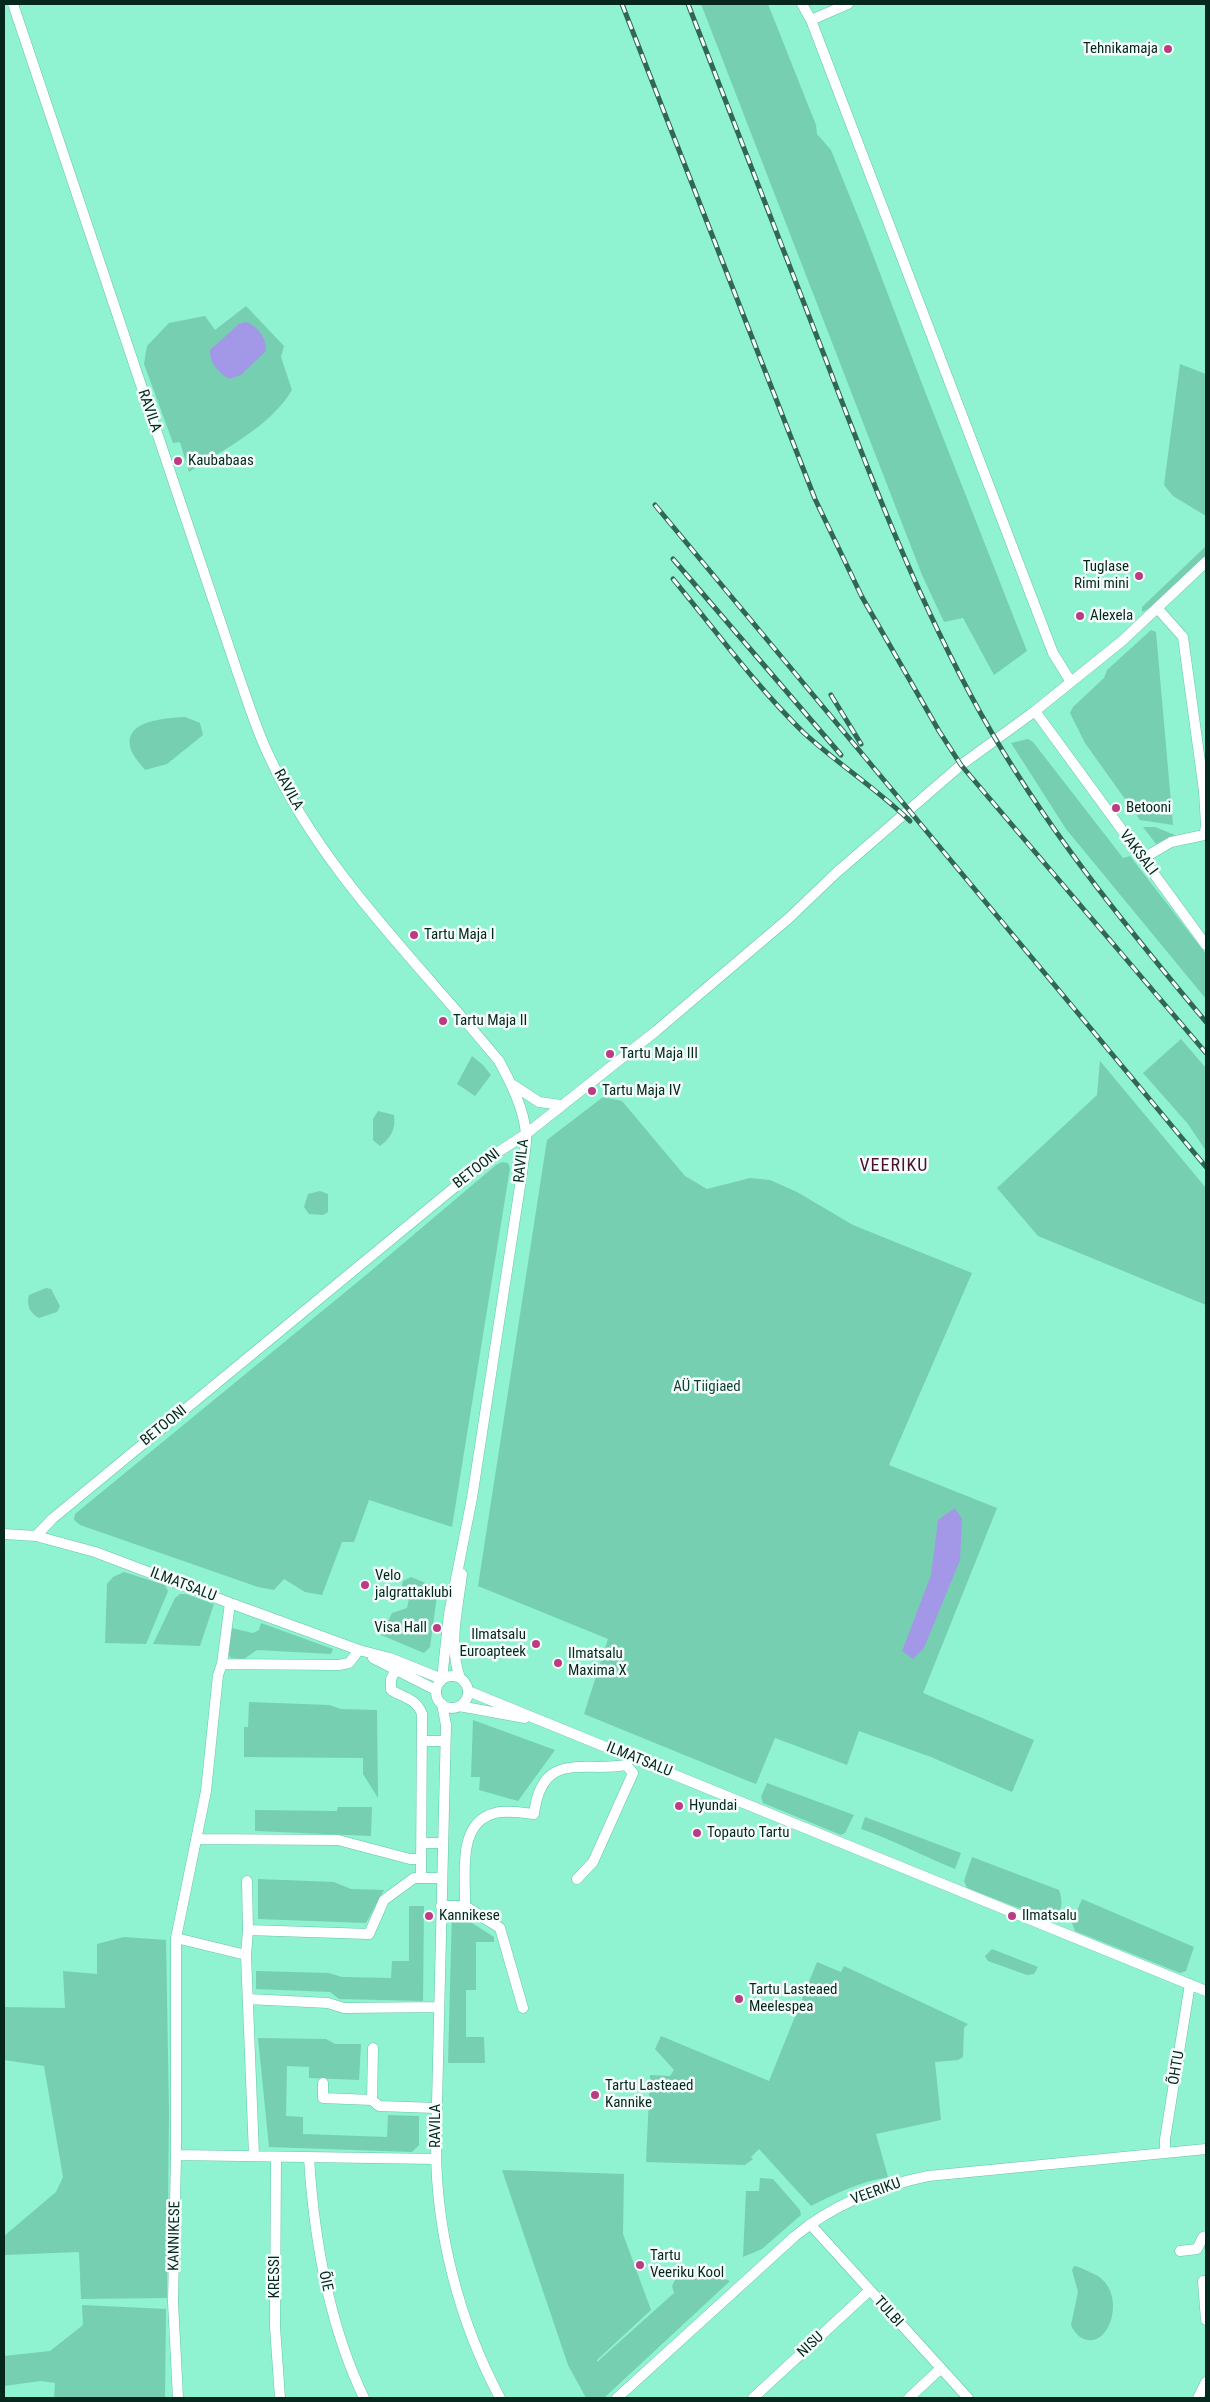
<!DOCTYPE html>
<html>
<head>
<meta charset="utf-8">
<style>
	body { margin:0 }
	#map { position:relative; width:1210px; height:2402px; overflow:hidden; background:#8ff2d0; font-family:"Roboto Condensed",sans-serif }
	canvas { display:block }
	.frame { position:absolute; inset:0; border:5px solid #06271d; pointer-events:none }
</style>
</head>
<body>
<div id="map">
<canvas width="1210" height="2402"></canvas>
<div class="frame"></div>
</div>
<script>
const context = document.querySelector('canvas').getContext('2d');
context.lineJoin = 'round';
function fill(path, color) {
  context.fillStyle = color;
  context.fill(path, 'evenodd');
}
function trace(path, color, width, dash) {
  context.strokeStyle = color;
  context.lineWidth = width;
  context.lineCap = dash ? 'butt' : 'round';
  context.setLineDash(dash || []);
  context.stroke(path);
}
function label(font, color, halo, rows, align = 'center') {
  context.font = font + ' "Roboto Condensed",sans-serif';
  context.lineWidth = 5;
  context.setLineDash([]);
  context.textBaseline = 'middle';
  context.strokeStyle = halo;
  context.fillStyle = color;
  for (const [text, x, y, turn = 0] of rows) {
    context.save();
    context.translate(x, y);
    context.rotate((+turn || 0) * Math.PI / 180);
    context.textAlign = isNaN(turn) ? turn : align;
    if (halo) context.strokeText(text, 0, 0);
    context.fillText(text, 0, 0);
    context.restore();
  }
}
const green = new Path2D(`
	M701 4H768L816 125 817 134 831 150 865 234 924 389 1027 651 994 675 963 618 944 622 922 575Z
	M246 306 284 346 281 357 292 390C270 427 224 449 189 472L180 442 173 443 144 364 147 346 169 323 205 316 215 330Z
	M1180 364 1206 374V516L1173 496 1164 485Z
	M1206 546V555L1150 608 1142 612V607Z
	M1151 630 1156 632 1173 825 1140 820 1085 743 1070 713 1073 707 1104 678 1107 670Z
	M185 717 200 723 203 735 167 764 145 770C141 765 136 759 133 754 117 721 164 718 185 717Z
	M1028 739 1033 742 1123 858 1130 856 1206 954V999L1066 829 1011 743Z
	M1143 827H1155L1175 835 1156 844Z
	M1181 1039 1206 1068V1151L1188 1124 1143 1073Z
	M472 1056 483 1065 491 1075 475 1096 457 1084Z
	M1100 1061 1206 1188V1305L1038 1236 997 1188 1097 1095Z
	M603 1097 622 1101 685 1176 707 1189 750 1178 770 1180 797 1192 853 1225 972 1273 889 1465 997 1508 923 1693 1034 1740 1012 1792 931 1757 859 1731 847 1765 775 1738 756 1784 748 1781 584 1714 608 1639 478 1586 547 1140Z
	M378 1111 394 1115C396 1129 391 1138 380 1146L373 1140V1119Z
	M502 1162 508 1163 510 1168 452 1527 369 1500 354 1542H342L322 1595 305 1592 284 1579 274 1590 258 1587 80 1525 74 1520 75 1514 366 1275 496 1165Z
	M320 1191 328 1194V1212L323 1215 309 1214 304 1207 308 1194Z
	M46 1288 51 1289 60 1306 57 1312 39 1318C30 1313 26 1305 29 1295Z
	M124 1572 165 1585 168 1591 146 1644 105 1643 107 1584 113 1577Z
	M411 1577 438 1588 430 1647 424 1653 381 1635 392 1613 407 1608 410 1594 402 1586 403 1581Z
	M180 1594H186L214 1604 200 1646 153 1644 175 1598Z
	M261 1623 333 1649 331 1654 257 1650 244 1659 231 1658 228 1654 231 1628 253 1633 259 1630Z
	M249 1702 329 1705 341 1709 377 1710 378 1798 363 1774V1758L244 1757V1727H248Z
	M473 1720 555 1750 518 1801 479 1790 480 1777H471Z
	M767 1783 854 1815 845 1833 841 1835 763 1803 761 1797Z
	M338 1807H372L371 1836 255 1831V1810L337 1811Z
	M865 1817 961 1853 955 1869C923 1856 893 1840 861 1829Z
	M972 1857 1059 1890C1063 1901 1063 1913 1052 1921L967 1888 964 1881Z
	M258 1879 334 1882 351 1889 384 1890 366 1923 258 1919Z
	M1082 1899 1194 1947 1186 1971 1180 1973 1075 1931 1072 1923Z
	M409 1906H424L423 2001 339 1999 330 1992 256 1989V1971L329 1973 342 1977 391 1978 392 1961H409Z
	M452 1910 494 1937V1942H476V1990H466V2037H484L485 2063H448Z
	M124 1937 166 1940 169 2112 167 2298 81 2299 79 2252 4 2255V2236L56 2192 63 2177 44 2066 4 2060V2007L65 2008 63 1971 97 1974V1944Z
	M992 1949 1038 1967 1034 1974 1027 1975 988 1961 985 1956Z
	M817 1962 841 1972 844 1966 968 2024 964 2028 963 2057 958 2060 935 2062 941 2120 876 2134 888 2177C860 2182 836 2193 811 2206L759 2149 751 2157 753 2159 745 2165 646 2162 650 2075 670 2076 674 2070 655 2049 661 2036 769 2081Z
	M258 2038 326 2039 335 2044H361L359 2080 309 2078V2067L287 2066 286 2116 303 2117V2134L387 2137 388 2115 419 2116V2145L412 2152 269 2147Z
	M502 2170 624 2174 623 2234 651 2310 597 2360V2362L674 2293 672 2286 675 2280 680 2278 719 2277 730 2281 604 2398H586L568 2365Z
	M760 2178 773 2179 800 2210 801 2215 762 2249 743 2257 746 2191H759Z
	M1074 2266C1081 2267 1089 2272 1096 2275 1129 2293 1109 2355 1080 2337 1076 2334 1073 2330 1071 2325L1078 2292 1072 2270Z
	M82 2305 166 2309 165 2398H54L55 2383 41 2381 4 2386V2356L50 2351 83 2325Z`);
const water = new Path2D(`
	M245 322C257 324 267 339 266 351L241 375 229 379C219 373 209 363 210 350L239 324Z
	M955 1508 962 1519 960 1560 924 1648 913 1659 902 1651 931 1575 938 1520Z`);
const minor = new Path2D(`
	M13 4 237 671C247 699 256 729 269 756 323 873 419 963 499 1061 511 1083 524 1109 526 1134 527 1146 523 1160 522 1173L472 1498 449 1614 442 1679
	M802 4 811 20 1053 653 1071 682
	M811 20 848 4
	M1158 609 1183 637 1204 791 1206 825
	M1035 711 1206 945
	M1142 859 1171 842 1204 835 1206 827
	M513 1085 539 1102 561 1105
	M4 1534 36 1536 95 1552 230 1603 359 1650 390 1658 442 1679
	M36 1536 52 1519 495 1154 526 1134 656 1031 789 918 836 873 961 765 1035 711 1122 641 1206 562
	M373 1658 436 1690
	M222 1664 339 1665 349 1663 359 1650
	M396 1669 391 1679V1690C404 1698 416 1698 422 1714L421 1878
	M436 1692a16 16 0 1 1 32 0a16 16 0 1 1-32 0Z
	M460 1678C448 1645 458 1608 462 1574
	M468 1691 1206 1991
	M442 1704 446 1725 436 2146C436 2233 459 2321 500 2398
	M459 1706 525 1718
	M422 1741H445
	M196 1839 338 1840 410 1859H421
	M422 1843H442
	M577 1879 593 1862 633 1773 626 1765
	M247 1881 248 1930 369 1934 384 1900 414 1878H441
	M441 1906H465L500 1928 523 2008
	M465 1906C466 1876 456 1823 495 1813 506 1810 523 1813 534 1814 542 1749 584 1773 626 1765L631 1756
	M176 1938 246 1955 254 2155
	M246 1955 248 1930
	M248 1999 328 2003 344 2008 438 2007
	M323 2083V2098L372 2100 379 2106 436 2108
	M372 2100 373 2048
	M1165 2152V2139L1190 1984
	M176 2155V1938L206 1791 218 1675 222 1664 230 1603
	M276 2157 275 2327 280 2398
	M309 2158C314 2238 329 2325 364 2398
	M810 2224 968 2398
	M1180 2251 1197 2249 1203 2237 1206 2236
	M1206 2281H1203L1206 2320
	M178 2398 173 2302 176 2155 436 2159
	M617 2398 795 2236C834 2204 879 2186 928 2176L1206 2149
	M753 2398 869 2291
	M909 2398 940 2369
	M1198 2398 1206 2382`);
const rail = new Path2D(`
	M622 4 815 499 862 597 939 731 961 765 1206 1053
	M688 4C734 122 780 241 826 360 872 481 918 601 981 714 1044 826 1124 924 1206 1022
	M655 505 1206 1167
	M673 559 841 755
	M673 579C716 631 756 686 804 733 838 764 877 789 910 821
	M831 695 861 744`);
const markers = [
	[1168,49,5,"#bd3b85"],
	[178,461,5,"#bd3b85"],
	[1139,576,5,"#bd3b85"],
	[1080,616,5,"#bd3b85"],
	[1116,808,5,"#bd3b85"],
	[414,935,5,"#bd3b85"],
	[443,1021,5,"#bd3b85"],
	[610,1054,5,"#bd3b85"],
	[592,1091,5,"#bd3b85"],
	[365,1585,5,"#bd3b85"],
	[437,1628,5,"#bd3b85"],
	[536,1644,5,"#bd3b85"],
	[558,1663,5,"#bd3b85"],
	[679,1806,5,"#bd3b85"],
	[697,1833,5,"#bd3b85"],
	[429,1916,5,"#bd3b85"],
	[1012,1916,5,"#bd3b85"],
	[739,1999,5,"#bd3b85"],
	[595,2095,5,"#bd3b85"],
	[640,2265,5,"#bd3b85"]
];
const poiNames = [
	["Tehnikamaja",1158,49,"right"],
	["Kaubabaas",188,461],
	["Tuglase",1129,567,"right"],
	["Rimi mini",1129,584,"right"],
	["Alexela",1090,616],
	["Betooni",1126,808],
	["Tartu Maja I",424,935],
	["Tartu Maja II",453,1021],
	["Tartu Maja III",620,1054],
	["Tartu Maja IV",602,1091],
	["Velo",375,1576],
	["jalgrattaklubi",375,1593],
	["Visa Hall",427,1628,"right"],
	["Ilmatsalu",526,1635,"right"],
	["Euroapteek",526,1652,"right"],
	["Ilmatsalu",568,1654],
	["Maxima X",568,1671],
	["Hyundai",689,1806],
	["Topauto Tartu",707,1833],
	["Kannikese",439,1916],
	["Ilmatsalu",1022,1916],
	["Tartu Lasteaed",749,1990],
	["Meelespea",749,2007],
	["Tartu Lasteaed",605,2086],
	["Kannike",605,2103],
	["Tartu",650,2256],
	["Veeriku Kool",650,2273]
];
const streetNames = [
	["RAVILA",149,411,71],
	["RAVILA",288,790,61],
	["VAKSALI",1138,853,53],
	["RAVILA",522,1161,-84],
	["BETOONI",477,1169,-38],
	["BETOONI",164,1426,-39],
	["ILMATSALU",183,1585,21],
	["ILMATSALU",639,1760,22],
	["ÕHTU",1177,2068,-80],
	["RAVILA",436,2126,-90],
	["VEERIKU",876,2192,-20],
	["KANNIKESE",175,2236,-89],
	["KRESSI",275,2277,-90],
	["ÕIE",325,2281,78],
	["TULBI",888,2312,48],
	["NISU",811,2345,-43]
];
const parkNames = [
	["AÜ Tiigiaed",707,1387]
];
const quarterNames = [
	["VEERIKU",894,1166]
];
fill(green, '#77cfb1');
fill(water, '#a398e7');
trace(minor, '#64c7a7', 11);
trace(minor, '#fff', 10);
trace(rail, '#316756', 5);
trace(rail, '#f5fefb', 3, [9]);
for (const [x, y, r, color] of markers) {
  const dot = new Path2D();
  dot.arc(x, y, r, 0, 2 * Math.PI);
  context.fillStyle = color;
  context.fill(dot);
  trace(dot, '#f5fefb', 2);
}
label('15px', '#06271d', '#f5fefb', poiNames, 'left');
label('15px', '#06271d', '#f5fefb', streetNames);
label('15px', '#0f3f31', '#f5fefb', parkNames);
context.letterSpacing = '1px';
label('18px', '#4d0f33', '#f5fefb', quarterNames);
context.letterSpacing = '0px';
</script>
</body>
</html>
